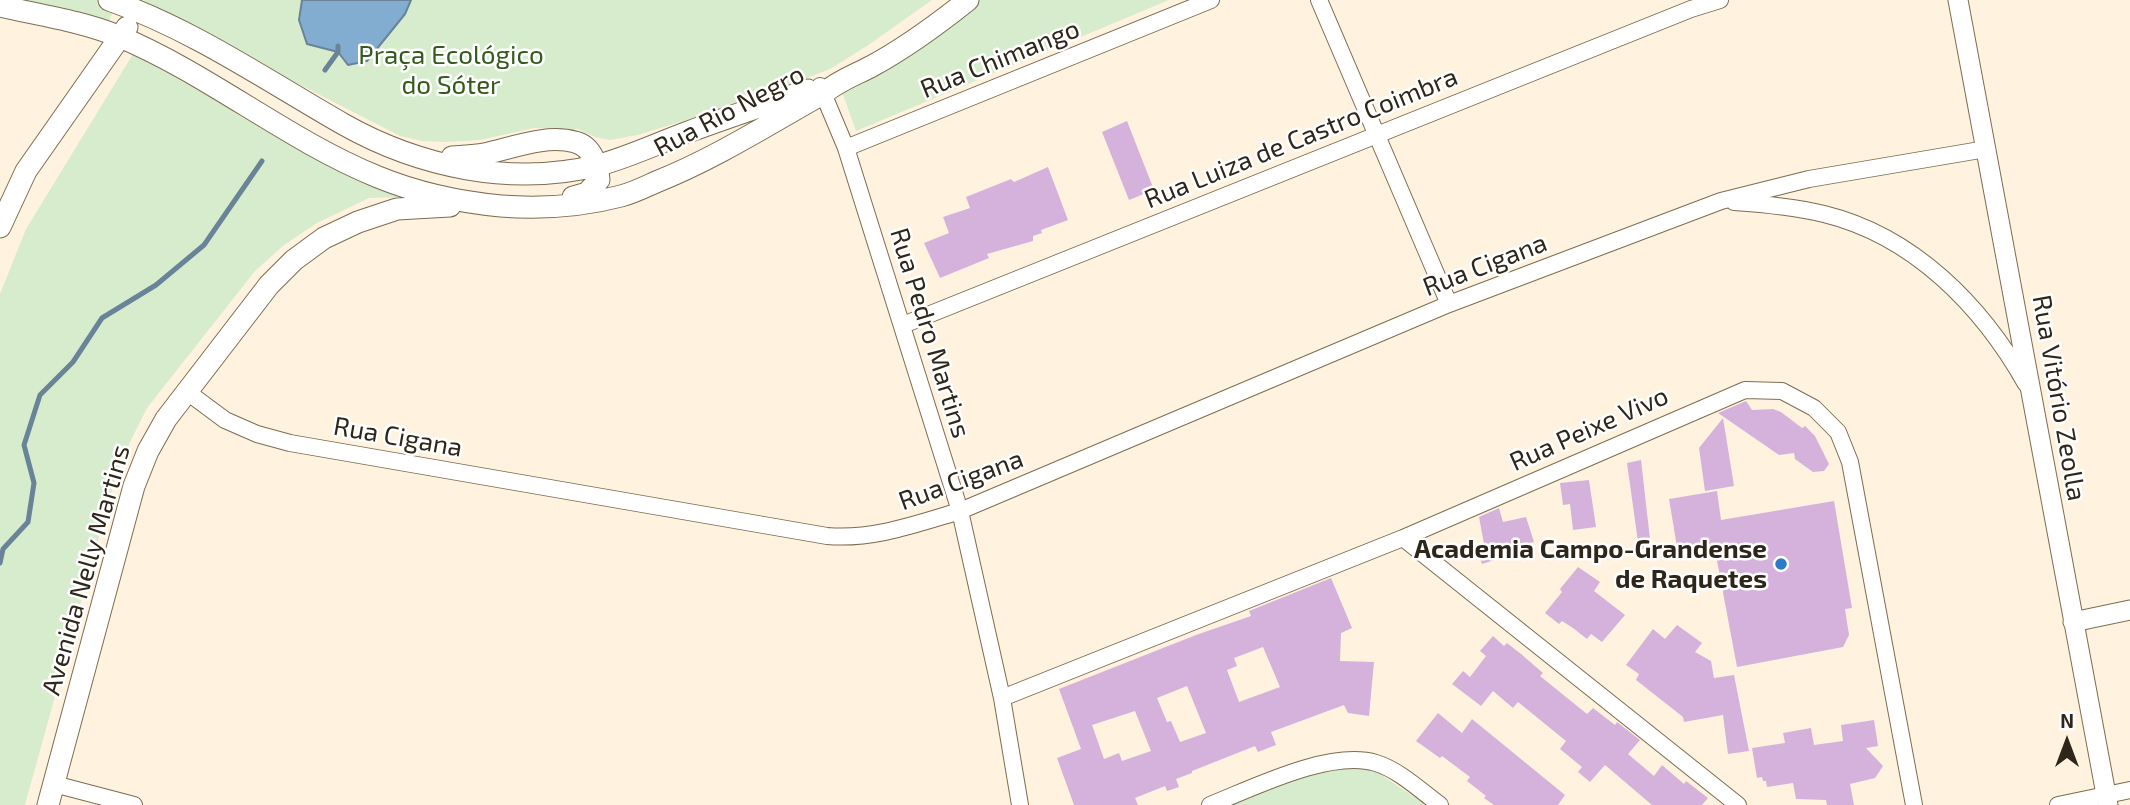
<!DOCTYPE html>
<html>
<head>
<meta charset="utf-8">
<style>
	body { margin:0 }
	#map { position:relative; width:2130px; height:805px; overflow:hidden; background:#fff2df; font-family:"Exo 2",sans-serif }
	canvas { display:block }
	.north { position:absolute; left:2032px; top:707px; width:70px; height:70px; -webkit-text-stroke:5px #fff; paint-order:stroke; rotate:0deg; font-size:19px; font-weight:700; line-height:28px; text-align:center; color:#2e261a }
	.north::after { content:''; display:block; margin:auto; width:24px; height:32px; background:#2e261a; clip-path:polygon(50% 0,100% 100%,50% 72%,0 100%) }
</style>
</head>
<body>
<div id="map">
<canvas width="2130" height="805"></canvas>
<div class="north">N</div>
</div>
<script>
const context = document.querySelector('canvas').getContext('2d');
context.lineJoin = 'round';
function fill(path, color) {
  context.fillStyle = color;
  context.fill(path, 'evenodd');
}
function trace(path, color, width, dash) {
  context.strokeStyle = color;
  context.lineWidth = width;
  context.lineCap = dash ? 'butt' : 'round';
  context.setLineDash(dash || []);
  context.stroke(path);
}
function label(font, color, halo, rows, align = 'center') {
  context.font = font + ' "Exo 2",sans-serif';
  context.lineWidth = 5;
  context.setLineDash([]);
  context.textBaseline = 'middle';
  context.strokeStyle = halo;
  context.fillStyle = color;
  for (const [text, x, y, turn = 0] of rows) {
    context.save();
    context.translate(x, y);
    context.rotate((+turn || 0) * Math.PI / 180);
    context.textAlign = isNaN(turn) ? turn : align;
    if (halo) context.strokeText(text, 0, 0);
    context.fillText(text, 0, 0);
    context.restore();
  }
}
const green = new Path2D(`
	M0 0H114L117 1 108 24Z
	M143 0H932L867 46 830 69 757 98 638 135 610 140 595 137 578 129 534 128 480 140 445 142 422 141 400 136 195 31Z
	M980 0H1169L856 131 842 92 966 12Z
	M133 54 314 155 399 197 369 198 317 223 284 245 255 271 147 408 130 442 115 479 25 805H0V294L26 229Z
	M1347 766 1374 770 1426 805H1227L1295 778Z`);
const water = new Path2D(`
	M302 0H411L405 14 367 61 348 65 338 52 307 44 299 20Z`);
const stream = new Path2D(`
	M325 70 338 52V46
	M0 563 3 549 28 522 34 483 24 445 40 395 73 362 102 318 156 285 204 245 262 161`);
const building = new Path2D(`
	M1127 121 1154 190 1129 200 1102 132Z
	M1048 167 1068 220 1041 230 1042 233 1033 236V241L987 254 989 258 940 278 924 243 949 233 943 217 970 208 966 197 1011 179 1014 182Z
	M1746 401 1752 410 1773 409 1781 412 1802 428 1805 426 1815 436 1829 464 1824 471 1813 472 1795 459 1794 453 1779 455 1718 413Z
	M1723 418 1734 486 1705 491 1699 448Z
	M1641 460 1651 548 1639 549 1627 463Z
	M1589 480 1596 527 1573 530 1570 504 1563 505 1560 483Z
	M1717 491 1721 520 1834 501 1852 608 1845 609 1849 635 1843 647 1737 667 1715 550 1686 556 1684 546 1677 547 1669 499Z
	M1499 508 1503 522 1526 517 1534 542 1521 545 1523 551 1482 564 1478 552 1485 549 1479 517Z
	M1578 567 1600 582 1594 591 1625 615 1602 642 1591 634 1587 639 1573 628 1562 621 1559 624 1545 613 1562 592 1560 589Z
	M1331 578 1352 628 1341 633 1340 661 1374 662 1369 716 1348 713 1344 705 1271 732 1276 745 1258 752 1255 746 1192 771V773L1176 779 1179 787 1167 791 1165 786 1135 798 1138 805H1074L1057 758 1081 749 1059 689 1196 635 1251 616 1249 611ZM1263 647 1280 687 1239 702 1227 670 1237 666 1234 658ZM1187 686 1206 733 1180 742 1171 721 1167 722 1157 698ZM1135 711 1151 751 1122 761 1119 753 1104 759 1092 725Z
	M1677 625 1702 643 1695 652 1711 661 1714 678 1734 675 1749 751 1728 754 1723 715 1684 722 1683 717 1636 680 1639 674 1626 665 1653 629 1665 639Z
	M1493 636 1504 646 1507 643 1521 654 1543 673 1540 676 1587 714 1593 708 1615 725 1617 722 1640 740 1628 754 1654 776 1662 765 1684 784 1686 781 1708 798 1702 805H1652L1605 765 1590 782 1578 772 1582 767 1560 749 1566 741 1518 702 1513 708 1493 691 1481 706 1452 684 1463 671 1470 677 1486 656 1480 651Z
	M1438 713 1462 733 1472 719 1565 795 1558 805H1494L1484 798 1486 796 1467 781 1470 777 1442 756 1440 758 1416 741Z
	M1874 720 1878 746 1866 748 1883 766 1875 778 1850 784 1854 805H1827L1826 800 1796 799 1793 783 1767 787 1766 781H1763L1762 777 1757 778 1752 748 1785 743 1783 733 1811 728 1814 745 1843 741 1841 725Z`);
const minor = new Path2D(`
	M1319 0 1449 304
	M820 86 846 148 960 511 1002 698 1020 805
	M846 148 1211 0
	M1734 202C1764 204 1795 207 1824 214 1914 236 1982 306 2026 384
	M903 325 1691 9 1720 0
	M186 391 225 420 257 434 290 443 827 536C873 540 916 524 960 511L1449 304 1721 201 1809 179 1986 149
	M1403 538 1738 805
	M1002 698 1403 538 1745 390 1782 391 1814 408 1838 432 1850 462 1914 805
	M54 784 134 805
	M1210 805C1253 788 1330 749 1376 763 1399 770 1421 791 1440 805
	M2058 805 2130 790`);
const tertiary = new Path2D(`
	M1958 0 2108 805
	M2073 622 2130 610`);
const secondary = new Path2D(`
	M109 0C192 29 266 80 343 124 419 167 512 187 599 165 629 157 658 143 688 132 728 117 768 104 808 90
	M0 6C39 15 81 21 118 36 209 74 287 140 378 177 417 193 459 202 501 206 541 209 583 206 621 196 633 193 645 187 656 182 714 159 769 124 824 93 838 81 855 75 872 66 905 48 938 24 968 0
	M452 157C463 156 474 156 484 154 512 148 546 134 575 142 592 146 598 166 599 180L587 193 573 197
	M0 227 26 171 127 27
	M48 805 134 486 148 451 166 419 269 285 294 260 324 238 358 222 397 209 450 206`);
const markers = [
	[1781,564,7,"#2b7bca"]
];
const parkNames = [
	["Praça Ecológico",451,55],
	["do Sóter",451,85]
];
const streetNames = [
	["Rua Chimango",1000,59,-22],
	["Rua Rio Negro",729,111,-28],
	["Rua Luiza de Castro Coimbra",1301,138,-22],
	["Rua Cigana",1485,265,-21],
	["Rua Pedro Martins",930,333,73],
	["Rua Vitório Zeolla",2059,398,80],
	["Rua Peixe Vivo",1589,429,-24],
	["Rua Cigana",398,437,10],
	["Rua Cigana",961,480,-20],
	["Avenida Nelly Martins",86,570,-74]
];
const poiNames = [
	["Academia Campo-Grandense",1767,549],
	["de Raquetes",1767,579]
];
fill(green, '#d7eccd');
fill(water, '#82acd0');
trace(water, '#698499', 2);
trace(stream, '#698499', 5);
fill(building, '#d5b2dc');
trace(minor, '#7e6c4f', 18);
trace(tertiary, '#7e6c4f', 21);
trace(secondary, '#7e6c4f', 23);
trace(minor, '#fff', 16);
trace(tertiary, '#fff', 19);
trace(secondary, '#fff', 21);
for (const [x, y, r, color] of markers) {
  const dot = new Path2D();
  dot.arc(x, y, r, 0, 2 * Math.PI);
  context.fillStyle = color;
  context.fill(dot);
  trace(dot, '#fff', 2.5);
}
label('26px', '#355a1d', '#fff', parkNames);
label('26px', '#2e261a', '#fff', streetNames);
label('bold 26px', '#2e261a', '#fff', poiNames, 'right');
</script>
</body>
</html>
